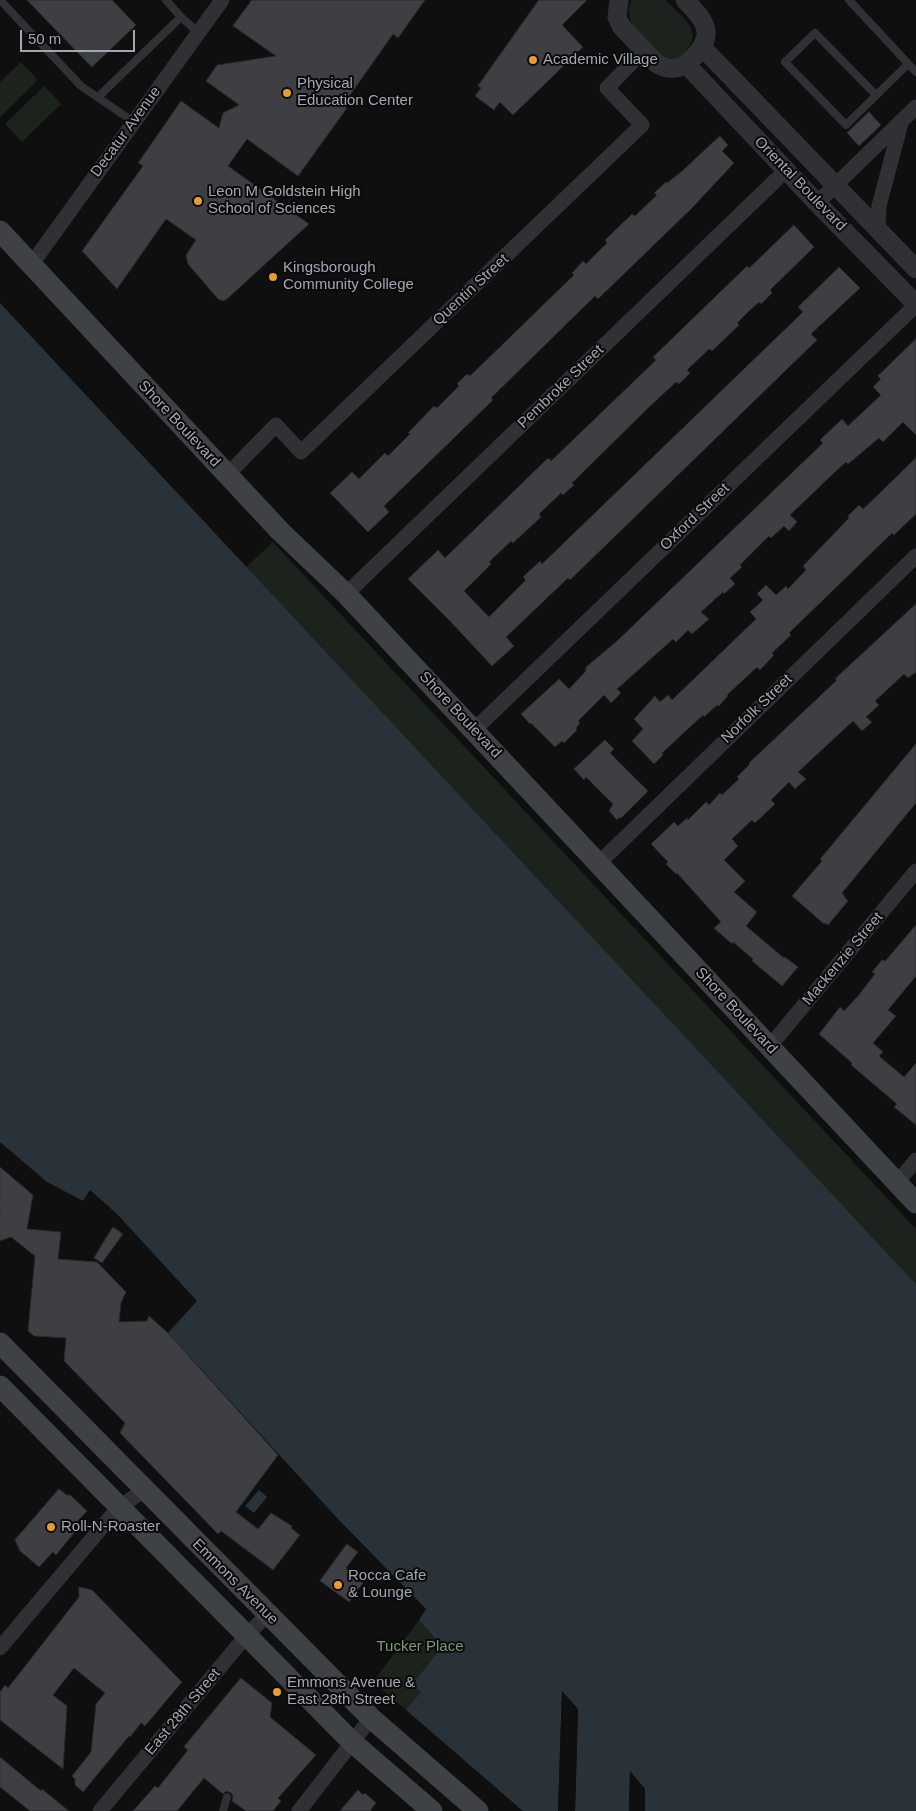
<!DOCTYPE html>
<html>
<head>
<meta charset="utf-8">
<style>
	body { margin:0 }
	#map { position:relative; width:916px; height:1811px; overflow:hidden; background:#0f0f10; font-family:Helvetica,sans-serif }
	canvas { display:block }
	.scale { position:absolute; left:20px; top:30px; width:115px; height:22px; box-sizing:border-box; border:2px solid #a1a7b1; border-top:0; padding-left:6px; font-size:15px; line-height:18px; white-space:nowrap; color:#a1a7b1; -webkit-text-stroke:4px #0a0a0b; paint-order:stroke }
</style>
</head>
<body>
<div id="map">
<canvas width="916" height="1811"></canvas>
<div class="scale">50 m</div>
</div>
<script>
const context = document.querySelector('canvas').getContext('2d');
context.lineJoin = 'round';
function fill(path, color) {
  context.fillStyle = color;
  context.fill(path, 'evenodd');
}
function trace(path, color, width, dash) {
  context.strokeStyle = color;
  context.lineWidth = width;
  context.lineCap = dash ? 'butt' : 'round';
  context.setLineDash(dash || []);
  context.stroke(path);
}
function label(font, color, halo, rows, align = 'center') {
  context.font = font + ' Helvetica,sans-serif';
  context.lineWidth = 4;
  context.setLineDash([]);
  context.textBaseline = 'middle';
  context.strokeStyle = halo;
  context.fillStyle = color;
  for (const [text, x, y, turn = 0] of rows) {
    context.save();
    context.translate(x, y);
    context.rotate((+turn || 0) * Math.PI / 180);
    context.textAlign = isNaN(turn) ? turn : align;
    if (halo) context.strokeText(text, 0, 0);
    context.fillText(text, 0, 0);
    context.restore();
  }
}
const green = new Path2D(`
	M632 0H666C686 22 708 32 678 59L664 58C649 43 619 24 632 0Z
	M21 62 38 80 0 117V82Z
	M44 86 61 104 22 142 5 124Z
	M273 542 916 1229V1284L246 567Z
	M419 1620 442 1646 412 1685 422 1692 406 1710 373 1682Z`);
const water = new Path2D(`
	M0 303 916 1284V1811H645V1789L630 1772 629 1811H575L578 1709 562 1692 558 1811H523L406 1710 421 1692 412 1685 442 1646 419 1620 426 1609 337 1518 168 1333 197 1301 117 1214 90 1190 83 1201 47 1182 0 1142Z
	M259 1490 267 1497 254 1513 245 1506Z`);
const pier = new Path2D(`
	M562 1691 578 1709 575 1811H573L576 1709 564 1697 561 1811H558Z
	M630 1771 645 1789V1811H642L643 1790 632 1777 631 1811H629Z`);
const building = new Path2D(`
	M27 0H112L136 25 92 67Z
	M252 0H425L398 38 393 34 343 105 347 108 298 176 247 139 228 166 309 224 227 299 223 301 218 299 188 264 186 256 188 252 196 240 166 219 117 289 82 251 143 166 138 163 181 101 219 128 223 113 239 105 206 81 217 65 276 56 233 26Z
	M539 0H587L562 25 583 47 513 115 500 102 494 110 475 96 481 88 478 86Z
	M869 112 881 125 859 146 847 133Z
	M720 136 728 145 722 151 734 163 692 208 598 299 595 296 491 398 493 400 384 506 389 512 368 532 330 493 352 472 359 479 385 453 388 456 410 434 408 433 434 406 437 408 459 386 457 384 467 374 470 376 574 275 572 273 583 261 586 264 607 243 605 240 632 214 635 216 657 195 654 193 666 182 667 183 681 172Z
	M794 225 814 247 770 290 772 293 761 304 759 302 748 312 737 323 739 325 712 351 709 349 687 370 690 373 679 384 676 382 646 410 572 483 574 485 563 495 561 493 539 514 541 517 513 543 511 541 489 562 491 564 464 591 489 617 526 580 523 577 540 561 542 564 803 312 798 307 839 267 860 288 811 334 817 340 570 580 568 578 506 637 514 646 492 666 448 619 408 579 438 550 445 558 548 458 551 461 656 360 653 357 747 266 749 268Z
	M916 339V435L903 422 883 442 879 438 848 464 846 462 835 472 790 515 797 522 789 531 784 526 771 538 769 536 740 565 742 567 730 578 735 584 724 594 723 592 701 612 709 619 692 634 688 630 676 642 673 639 617 689 621 693 611 703 604 695 578 721 580 723 576 728 577 730 564 743 562 741 555 747 531 723 530 724 521 714 559 679 569 689 585 672 586 667 617 641 823 443 820 440 842 419 848 426 881 395 873 387 881 379 878 376Z
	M916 458V514L894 535 892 533 789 633 791 635 772 653 774 655 760 670 757 667 727 695 728 696 719 706 717 705 704 717 703 715 662 753 663 755 654 764 632 741 643 729 634 719 655 696 660 702 668 695 672 700 756 619 750 612 763 600 757 594 766 585 776 595 786 586 788 589 806 570 803 566 849 518 848 516 859 505 863 509Z
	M916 604V672L908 678 904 674 875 701 879 705 866 717 872 722 862 731 853 721 798 772 806 779 795 789 789 782 771 800 775 804 755 823 752 820 732 839 738 846 724 860 745 881 734 892 757 912 746 926 784 958 785 957 798 967 782 986 752 961 753 959 733 942 732 944 714 928 721 922 677 873 676 874 666 864 668 862 651 844 674 822 678 826 687 818 688 820 706 802 709 805 720 793 722 795 739 779 737 777 750 764 749 763 837 680 835 679Z
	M605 740 614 749 610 753 648 791 621 818 620 817 617 820 609 811 613 804 586 777 584 780 574 769Z
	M916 744V803L842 893 848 901 828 925 825 923 824 924 792 896 822 861 820 859 826 852Z
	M916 925V976L888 1010 896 1016 873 1043 883 1052 879 1056 904 1077 916 1063V1125L894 1107 897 1104 851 1065 852 1063 819 1034 840 1007 844 1011 858 996 875 974 872 972 882 960 885 961Z
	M0 1167 33 1195 27 1229 61 1232 58 1259 97 1262 126 1292 121 1303 119 1322 147 1321 149 1316 168 1333 278 1455 236 1512 258 1529 271 1513 292 1526 291 1528 300 1535 273 1570 221 1531 218 1534 120 1433 125 1423 64 1361 66 1338 34 1336 28 1331 35 1256 11 1237 0 1241Z
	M113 1227 123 1234 102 1263 94 1258Z
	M59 1489 68 1496 69 1494 87 1511 74 1525 78 1528 56 1555 53 1552 39 1567 20 1551 15 1540Z
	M347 1544 358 1552 346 1568 349 1570 348 1572 363 1583 349 1602 320 1581Z
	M79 1587 92 1590 182 1682 145 1726 141 1723 130 1737 129 1736 83 1792 75 1785V1779L72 1776 91 1752 96 1704 105 1693 74 1668 53 1695 67 1706 63 1769 0 1720V1692L5 1685 8 1688 79 1597Z
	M241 1678 272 1703 270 1717 316 1755 278 1798 281 1801 273 1811H246L232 1801 233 1796 231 1793 226 1791 223 1794 204 1778 177 1811H133L155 1786 158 1788 188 1750 184 1747Z
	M0 1757 41 1791 42 1789 69 1811H30L0 1787Z
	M358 1790 363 1795 365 1793 376 1803 370 1811H340Z`);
const service = new Path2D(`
	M0 0 81 86 134 122
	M166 0 181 17 198 32
	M849 0 916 72
	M876 95 815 33 785 62 846 125 908 64
	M98 97 181 17
	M223 1811 227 1797`);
const minor = new Path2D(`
	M817 203 916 107
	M878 230 879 206 901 123
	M31 265 222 0
	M227 475 276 425 301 452 642 125 607 88 644 50
	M346 594 777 179
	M474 730 916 305
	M599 863 916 556
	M769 1047 916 871
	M897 1183 916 1160
	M0 1648 119 1507 145 1490
	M100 1811 246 1636 267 1615
	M299 1811 371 1718`);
const tertiary = new Path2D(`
	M619 0 617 17 621 26 656 63C662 67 668 69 675 68 687 68 708 45 706 32 705 19 693 9 685 0
	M702 47 916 269
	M686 64 817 203 916 304`);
const secondary = new Path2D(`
	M0 231 280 531 346 594 916 1203
	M0 1343 371 1718 478 1811
	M0 1386 352 1742 432 1811`);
const markers = [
	[533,60,5,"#e89e2f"],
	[287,93,5,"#e89e2f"],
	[198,201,5,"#e89e2f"],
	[273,277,5,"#e89e2f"],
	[51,1527,5,"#e89e2f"],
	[338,1585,5,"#e89e2f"],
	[277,1692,5,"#e89e2f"]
];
const poiNames = [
	["Academic Village",543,60],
	["Physical",297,84],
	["Education Center",297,101],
	["Leon M Goldstein High",208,192],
	["School of Sciences",208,209],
	["Kingsborough",283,268],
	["Community College",283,285],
	["Roll-N-Roaster",61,1527],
	["Rocca Cafe",348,1576],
	["& Lounge",348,1593],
	["Emmons Avenue &",287,1683],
	["East 28th Street",287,1700]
];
const streetNames = [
	["Decatur Avenue",126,132,-54],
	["Oriental Boulevard",800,184,46],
	["Quentin Street",471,290,-43],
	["Pembroke Street",561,387,-44],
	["Shore Boulevard",179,424,47],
	["Oxford Street",695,517,-44],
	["Norfolk Street",757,709,-44],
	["Shore Boulevard",460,715,47],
	["Mackenzie Street",843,959,-50],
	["Shore Boulevard",736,1011,47],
	["Emmons Avenue",235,1582,45],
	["East 28th Street",183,1712,-50]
];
const parkNames = [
	["Tucker Place",420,1647]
];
fill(green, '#1c231c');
fill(water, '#293238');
fill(pier, '#0f0f10');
fill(building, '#3e3f43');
trace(building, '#29292c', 1);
trace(service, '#303135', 8);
trace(minor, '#303135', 15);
trace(tertiary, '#303135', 19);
trace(secondary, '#3e4145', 21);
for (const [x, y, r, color] of markers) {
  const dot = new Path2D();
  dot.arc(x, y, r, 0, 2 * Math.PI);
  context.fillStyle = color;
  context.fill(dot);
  trace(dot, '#0a0a0b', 2);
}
label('15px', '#a1a7b1', '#0a0a0b', poiNames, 'left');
label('15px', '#a1a7b1', '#0a0a0b', streetNames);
label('15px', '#789b78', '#0a0a0b', parkNames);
</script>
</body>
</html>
